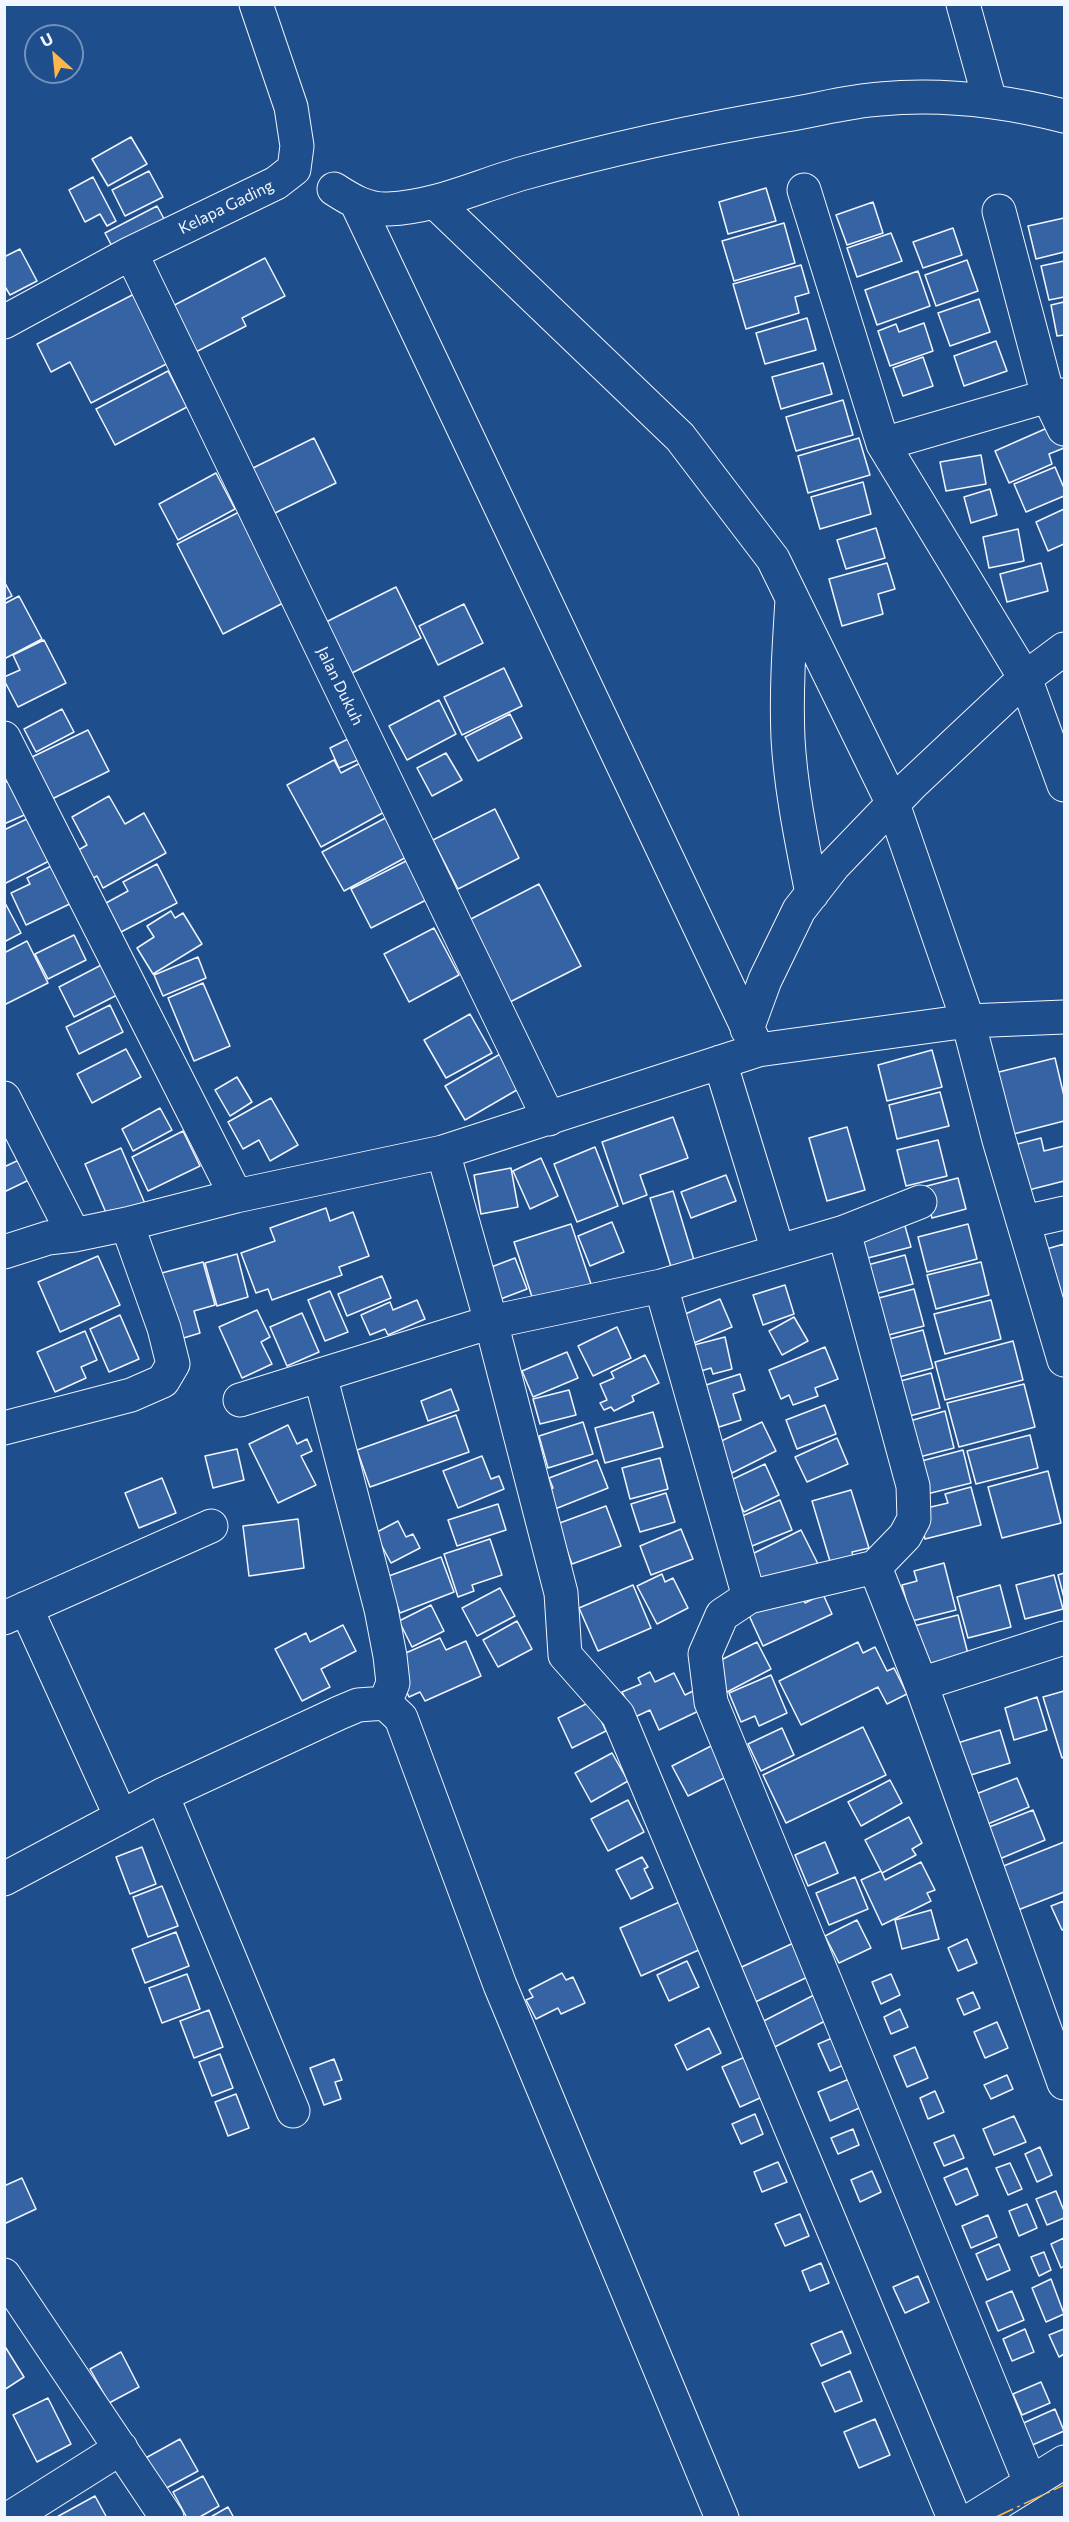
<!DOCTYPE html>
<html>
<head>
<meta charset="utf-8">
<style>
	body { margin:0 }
	#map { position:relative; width:1069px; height:2522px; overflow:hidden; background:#1f4e8c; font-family:Commissioner,sans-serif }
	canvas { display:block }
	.frame { position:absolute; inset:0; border:6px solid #f2f6ff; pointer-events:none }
	.north { position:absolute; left:24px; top:24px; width:60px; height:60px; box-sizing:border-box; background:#1f4e8c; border:2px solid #7391ba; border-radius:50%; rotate:333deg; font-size:16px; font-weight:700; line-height:24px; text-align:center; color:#f2f6ff }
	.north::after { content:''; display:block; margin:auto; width:21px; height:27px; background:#ffb74d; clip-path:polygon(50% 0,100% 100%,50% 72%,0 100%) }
</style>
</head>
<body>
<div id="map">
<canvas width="1069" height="2522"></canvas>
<div class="frame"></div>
<div class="north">U</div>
</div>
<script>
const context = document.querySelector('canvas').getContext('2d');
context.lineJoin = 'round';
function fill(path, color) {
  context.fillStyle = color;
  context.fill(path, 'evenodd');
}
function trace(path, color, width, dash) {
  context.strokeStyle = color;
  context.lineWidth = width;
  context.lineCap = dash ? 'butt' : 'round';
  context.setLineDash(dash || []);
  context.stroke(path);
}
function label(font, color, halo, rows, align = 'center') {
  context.font = font + ' Commissioner,sans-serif';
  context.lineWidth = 4.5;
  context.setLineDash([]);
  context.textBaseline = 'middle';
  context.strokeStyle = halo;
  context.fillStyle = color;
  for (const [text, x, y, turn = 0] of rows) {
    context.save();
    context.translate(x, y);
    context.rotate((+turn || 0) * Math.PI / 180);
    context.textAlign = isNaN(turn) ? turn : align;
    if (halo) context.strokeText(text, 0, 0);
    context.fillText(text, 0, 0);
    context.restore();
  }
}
const building = new Path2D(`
	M131 137 147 164 108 186 92 159Z
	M149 171 163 197 125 216 112 190Z
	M93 177 116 221 107 226 100 214 85 222 69 190Z
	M766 188 776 221 728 234 719 202Z
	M873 202 883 233 847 245 836 215Z
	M157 206 168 226 116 254 105 233Z
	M1064 218V252L1036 259 1028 226Z
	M784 223 795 263 734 281 722 241Z
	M953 228 962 255 923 268 913 242Z
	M891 233 902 261 857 277 847 248Z
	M20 249 37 281 10 295 4 285V257Z
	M265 258 285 296 242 318 246 326 188 356 165 310Z
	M967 260 978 291 936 306 925 275Z
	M1064 261V297L1049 300 1041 266Z
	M801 265 809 293 795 297 799 313 746 329 733 284Z
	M918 271 930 306 877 325 865 290Z
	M140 291 176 359 91 403 70 362 51 372 37 344Z
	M979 299 990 332 950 346 938 313Z
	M1064 302V335L1057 336 1051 305Z
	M807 318 816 350 765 364 756 333Z
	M924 323 933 351 890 366 878 331 896 324 899 332Z
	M996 341 1007 371 964 386 954 356Z
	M923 357 933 386 903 396 893 368Z
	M823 363 832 394 781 409 772 377Z
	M168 371 187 407 115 445 96 409Z
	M843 400 853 435 796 451 786 417Z
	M1054 425 1064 448 1049 454 1052 464 1009 483 995 451Z
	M314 438 336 483 273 514 251 469Z
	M859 438 870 475 808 493 798 456Z
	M981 455 986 484 946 491 940 462Z
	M1055 467 1064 488V496L1026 512 1014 484Z
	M216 473 235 509 178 540 159 504Z
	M863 482 871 514 820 529 811 497Z
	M990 489 997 515 971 523 964 497Z
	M1064 509V544L1048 551 1036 522Z
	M241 511 287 601 223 634 177 544Z
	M876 528 885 558 846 569 837 540Z
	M1018 529 1024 561 989 568 983 537Z
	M887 563 895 589 878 594 883 614 842 626 829 579Z
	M1041 563 1048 591 1007 602 1000 574Z
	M4 581 12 596 4 600Z
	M396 587 421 638 346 676 320 625Z
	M19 596 42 639 4 659V604Z
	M464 604 483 643 438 665 419 626Z
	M44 640 66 683 18 707 4 680V677L20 670 13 655Z
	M504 668 522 706 462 735 444 697Z
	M439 700 456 734 407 760 389 726Z
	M62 709 74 732 36 752 24 729Z
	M510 714 522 738 478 761 465 737Z
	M88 730 109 771 52 799 32 757Z
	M350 738 360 759 339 768 330 748Z
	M446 753 462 780 432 796 417 768Z
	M334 760 341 773 362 762 388 810 321 847 287 785Z
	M14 778 31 812 4 824V783Z
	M109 796 125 824 144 813 166 853 103 888 97 876 86 882 70 855 87 845 72 817Z
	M495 809 519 858 458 889 433 840Z
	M391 815 412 854 344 891 322 852Z
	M31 817 53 859 4 884V830Z
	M412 858 432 897 371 928 351 889Z
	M59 862 78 900 26 925 11 893 30 884 27 878Z
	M157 864 177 903 121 932 106 903 128 891 123 882Z
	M539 884 581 966 510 1002 469 920Z
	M4 901 21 933 4 942Z
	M171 911 175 918 183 913 202 944 153 974 137 948 154 937 147 926Z
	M434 928 459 975 409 1002 384 954Z
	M74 935 86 960 48 979 35 954Z
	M27 941 48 983 4 1005V953Z
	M198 957 206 978 163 996 154 975Z
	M109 961 125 991 74 1017 59 987Z
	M203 983 230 1046 194 1061 168 998Z
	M110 1005 123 1032 79 1054 66 1027Z
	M470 1014 492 1053 446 1078 424 1040Z
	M126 1049 141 1077 92 1103 77 1074Z
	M932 1050 942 1087 887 1101 878 1065Z
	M502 1053 522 1087 465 1120 445 1086Z
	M1055 1058 1064 1096V1121L1002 1137 987 1075Z
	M237 1077 252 1102 230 1116 215 1090Z
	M940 1092 949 1126 897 1139 889 1105Z
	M271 1098 298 1145 270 1161 259 1140 243 1149 228 1122Z
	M160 1108 172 1130 133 1151 122 1129Z
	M673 1117 688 1158 640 1175 647 1195 623 1204 602 1142Z
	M847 1127 865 1190 827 1201 809 1138Z
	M183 1131 200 1166 148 1191 132 1157Z
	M1041 1138 1044 1151 1064 1146V1181L1017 1193 1006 1147Z
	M938 1140 947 1176 906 1186 897 1150Z
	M595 1147 618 1206 577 1222 554 1164Z
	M121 1148 146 1206 110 1222 85 1164Z
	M541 1158 558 1196 530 1209 513 1171Z
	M21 1159 31 1179 4 1192V1167Z
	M511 1168 518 1207 481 1214 474 1175Z
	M726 1175 736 1201 691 1218 681 1192Z
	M958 1178 966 1209 932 1218 923 1187Z
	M673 1191 694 1260 671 1267 650 1198Z
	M326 1208 330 1221 353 1212 369 1256 339 1267 342 1275 272 1300 268 1289 256 1293 241 1253 275 1241 270 1228Z
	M903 1219 911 1247 860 1260 852 1232Z
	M612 1222 624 1252 590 1266 578 1236Z
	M571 1224 593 1290 536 1309 514 1242Z
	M968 1224 977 1259 927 1272 918 1237Z
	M1064 1244V1299L1053 1303 1036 1252Z
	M237 1254 248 1297 217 1306 205 1263Z
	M905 1255 913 1284 867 1296 860 1267Z
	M98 1256 120 1305 60 1332 38 1282Z
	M515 1258 527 1289 498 1300 486 1269Z
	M203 1262 215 1305 194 1311 200 1333 177 1340 158 1274Z
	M981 1262 989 1295 936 1309 927 1275Z
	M382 1276 391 1298 347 1316 338 1294Z
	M785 1285 794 1314 763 1325 753 1295Z
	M914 1289 924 1326 877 1338 867 1301Z
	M330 1291 348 1332 325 1341 308 1300Z
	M720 1299 732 1327 694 1343 683 1315Z
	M417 1300 425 1319 388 1335 385 1329 370 1335 361 1315 390 1302 393 1310Z
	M991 1300 1001 1339 945 1354 934 1314Z
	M257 1310 270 1337 261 1342 272 1364 242 1378 219 1327Z
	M302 1313 319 1352 287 1366 270 1327Z
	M120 1315 139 1359 109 1372 90 1329Z
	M794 1317 808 1341 782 1355 769 1331Z
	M617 1327 631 1358 593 1376 578 1346Z
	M923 1330 933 1368 888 1380 878 1342Z
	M85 1331 97 1360 81 1367 86 1378 55 1392 37 1352Z
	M725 1337 732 1369 713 1374 711 1368 701 1371 694 1345Z
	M1013 1341 1023 1380 945 1400 935 1362Z
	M825 1347 838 1379 815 1388 818 1396 793 1405 789 1395 781 1399 769 1370Z
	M567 1352 578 1378 533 1397 522 1371Z
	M645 1355 659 1383 632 1396 634 1401 614 1411 611 1407 604 1410 600 1403 607 1400 600 1384 614 1378 611 1372Z
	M931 1373 940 1408 898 1419 889 1384Z
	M740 1374 745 1390 733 1394 741 1420 719 1427 706 1385Z
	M1024 1384 1035 1427 959 1447 947 1403Z
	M451 1389 459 1410 428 1421 421 1401Z
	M569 1390 576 1415 540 1424 533 1399Z
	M825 1405 836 1434 797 1449 786 1420Z
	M945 1411 954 1448 908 1460 899 1424Z
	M653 1412 663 1447 605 1463 595 1428Z
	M456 1415 469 1452 370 1487 357 1450Z
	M583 1422 593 1454 548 1468 539 1436Z
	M762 1422 776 1451 732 1473 717 1443Z
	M288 1425 297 1444 307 1439 312 1451 301 1456 316 1485 278 1503 249 1444Z
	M1030 1435 1038 1468 976 1484 967 1451Z
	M837 1438 848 1464 807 1482 795 1457Z
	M237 1449 244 1480 213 1488 205 1456Z
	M963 1450 971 1483 919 1496 910 1464Z
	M482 1456 491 1479 499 1476 504 1489 458 1508 443 1471Z
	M660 1458 668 1489 630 1499 622 1468Z
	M597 1460 608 1488 555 1509 548 1490 553 1488 549 1478Z
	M765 1464 779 1495 744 1512 729 1481Z
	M1048 1471 1061 1523 1002 1538 988 1487Z
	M162 1478 176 1513 139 1528 125 1493Z
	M971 1487 981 1525 925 1539 918 1510 948 1503 945 1494Z
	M851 1490 869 1548 852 1552 854 1561 832 1568 812 1501Z
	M666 1493 675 1522 640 1532 631 1504Z
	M780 1500 792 1530 752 1546 740 1517Z
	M498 1504 506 1530 457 1546 448 1520Z
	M606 1506 621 1546 572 1564 557 1524Z
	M298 1519 304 1568 249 1576 243 1526Z
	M398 1521 406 1537 413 1534 420 1548 391 1563 375 1533Z
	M681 1529 693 1559 651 1575 640 1546Z
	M801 1530 818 1564 766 1589 750 1555Z
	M490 1539 502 1575 472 1585 474 1591 458 1597 444 1554Z
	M441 1557 454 1592 400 1613 386 1577Z
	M944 1563 956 1610 912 1621 902 1585 917 1581 914 1571Z
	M1064 1573V1598L1058 1575Z
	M662 1574 665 1582 673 1578 688 1608 657 1624 637 1586Z
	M1054 1575 1063 1609 1025 1619 1016 1585Z
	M633 1585 651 1628 598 1651 579 1608Z
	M1000 1585 1011 1627 968 1638 957 1597Z
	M797 1587 805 1603 823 1594 832 1614 763 1646 747 1611Z
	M500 1588 515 1616 477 1636 462 1608Z
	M431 1605 444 1631 412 1647 399 1621Z
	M958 1615 968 1654 920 1666 910 1627Z
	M517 1621 532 1649 498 1667 483 1640Z
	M343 1625 356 1651 321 1669 330 1687 302 1701 275 1649 306 1633 310 1642Z
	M440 1638 446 1650 466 1641 481 1676 425 1701 420 1692 409 1697 392 1659Z
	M757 1642 771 1669 727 1692 713 1664Z
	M858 1642 863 1653 875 1647 887 1671 894 1668 907 1694 887 1704 878 1687 801 1725 779 1681Z
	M650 1672 655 1682 674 1673 685 1695 701 1687 709 1706 659 1730 650 1710 635 1717 622 1692 641 1684 638 1678Z
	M771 1675 787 1713 759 1726 755 1716 741 1722 729 1693Z
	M1064 1691V1757L1062 1758 1043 1697Z
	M1037 1697 1047 1730 1014 1740 1005 1708Z
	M592 1701 606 1731 572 1748 558 1718Z
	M863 1727 886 1775 786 1823 763 1775Z
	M782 1728 794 1755 761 1771 748 1744Z
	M1000 1730 1010 1763 961 1778 951 1745Z
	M715 1744 730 1775 688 1796 672 1766Z
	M612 1753 628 1781 591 1802 575 1773Z
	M1017 1778 1029 1807 983 1826 971 1796Z
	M890 1780 902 1803 861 1826 848 1802Z
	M628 1800 644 1832 608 1851 591 1819Z
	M1033 1810 1045 1840 997 1860 984 1829Z
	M909 1817 922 1843 912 1849 916 1855 882 1873 865 1840Z
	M825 1842 838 1873 808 1886 795 1855Z
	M1064 1842V1892L1018 1910 1001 1867Z
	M142 1847 156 1884 130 1894 116 1857Z
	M642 1857 648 1867 644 1869 653 1888 631 1899 616 1870Z
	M921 1862 935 1890 927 1893 931 1901 882 1925 861 1880 881 1871 885 1880Z
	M855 1877 868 1909 829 1925 816 1893Z
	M162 1886 178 1926 148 1937 133 1897Z
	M691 1897 712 1944 641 1976 620 1928Z
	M1064 1901V1929L1062 1930 1051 1906Z
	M931 1910 939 1939 902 1949 895 1920Z
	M857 1920 871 1948 839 1963 825 1936Z
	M176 1932 189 1966 145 1983 132 1949Z
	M967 1939 977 1963 958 1971 948 1948Z
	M800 1940 816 1973 749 2005 733 1971Z
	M687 1961 699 1987 669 2001 657 1975Z
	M562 1973 566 1980 573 1977 585 2003 561 2014 558 2008 536 2019 526 2000 533 1997 529 1990Z
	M187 1974 200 2009 162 2023 149 1988Z
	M891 1974 900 1995 881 2004 872 1982Z
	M973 1992 980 2008 964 2015 957 1999Z
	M814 1995 827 2020 767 2051 754 2026Z
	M900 2009 908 2027 891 2034 884 2017Z
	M209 2010 223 2047 194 2058 180 2021Z
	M997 2022 1008 2048 985 2058 974 2032Z
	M709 2028 721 2053 687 2070 675 2045Z
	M837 2036 848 2063 830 2071 818 2044Z
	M915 2047 928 2078 907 2087 894 2056Z
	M754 2053 771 2093 740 2107 722 2067Z
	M220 2054 233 2088 212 2096 199 2062Z
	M334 2059 342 2080 335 2082 341 2099 324 2105 310 2068Z
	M1007 2075 1013 2089 991 2099 984 2085Z
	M854 2077 866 2105 830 2121 818 2092Z
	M935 2091 944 2112 928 2119 920 2098Z
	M236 2094 249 2128 228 2136 215 2102Z
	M755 2114 763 2134 741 2144 732 2124Z
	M1014 2116 1026 2142 994 2155 983 2129Z
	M853 2129 859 2145 838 2154 831 2138Z
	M954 2135 964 2158 944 2166 934 2143Z
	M1040 2147 1052 2175 1037 2182 1025 2154Z
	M778 2162 787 2182 762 2192 754 2172Z
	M1010 2163 1022 2189 1008 2195 996 2168Z
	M967 2168 978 2195 956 2205 944 2178Z
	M872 2171 881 2192 860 2202 851 2180Z
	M22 2178 36 2209 4 2224V2186Z
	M1056 2191 1064 2211V2218L1047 2225 1036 2199Z
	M1027 2204 1037 2228 1019 2236 1009 2211Z
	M800 2214 809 2236 785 2246 775 2224Z
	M988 2215 997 2237 971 2248 962 2226Z
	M1064 2238V2266L1061 2268 1051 2244Z
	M999 2244 1010 2270 987 2280 976 2254Z
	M1044 2252 1051 2270 1039 2276 1031 2257Z
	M821 2263 829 2283 810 2291 802 2271Z
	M918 2276 929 2302 905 2313 893 2287Z
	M1051 2279 1064 2314 1046 2322 1032 2288Z
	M1012 2291 1024 2320 998 2331 986 2302Z
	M1025 2329 1034 2352 1012 2361 1003 2339Z
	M1064 2329V2354L1059 2357 1049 2335Z
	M842 2331 851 2353 821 2366 811 2344Z
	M4 2345 24 2377 4 2390Z
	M121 2352 139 2387 109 2403 90 2369Z
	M850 2371 862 2401 835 2412 822 2383Z
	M1041 2382 1050 2403 1022 2415 1013 2394Z
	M48 2398 71 2444 37 2462 13 2415Z
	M1055 2409 1064 2431 1028 2447 1019 2425Z
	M875 2419 890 2455 859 2468 844 2432Z
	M180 2439 198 2471 159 2492 142 2460Z
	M203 2476 219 2506 198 2518H187L173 2492Z
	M95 2496 107 2518H55Z
	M228 2507 234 2518H209Z`);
const minor = new Path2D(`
	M963 4 990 101
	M334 189C351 200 367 210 388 209 436 207 478 186 524 173 610 149 698 130 786 115 817 110 849 101 880 99 942 93 1005 101 1064 116
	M804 190 883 444 1025 678 1064 785
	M436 203 680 437 773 559 893 804 968 1021 999 1140 1064 1360
	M357 204 758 1050
	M999 211 1048 396 1064 429
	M131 253 549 1119
	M4 322 131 253 276 183 294 169 297 146 291 107 256 4
	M883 444 1048 396 1064 395
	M792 600C789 647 786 692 788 739 791 791 802 842 812 894
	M4 738 236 1196
	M747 1029 765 980 799 910 834 865 911 785 1025 678 1064 649
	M720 1062 778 1251
	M4 1098 74 1235
	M443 1152 491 1322 561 1593 565 1655 618 1715 954 2518
	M1024 1222 1064 1213
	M844 1232 913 1486 914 1519 905 1536 875 1567 921 1684 1064 2083
	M4 1252 48 1238 74 1235 127 1224 236 1196 443 1152 758 1050 968 1021 1064 1017
	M661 1286 749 1597 722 1615 705 1654 711 1702 1030 2482
	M240 1400 491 1322 661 1286 844 1232 920 1202
	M4 1428 131 1395 163 1381 173 1364 164 1328 127 1224
	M749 1597 875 1567
	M26 1608 121 1817
	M4 1618 211 1526
	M921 1684 1064 1638
	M385 1703 401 1718 500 1985 722 2518
	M162 1795 293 2111
	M4 1879 162 1795 339 1713 358 1705 385 1703 393 1683 390 1656 381 1609 320 1375
	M4 2275 167 2518
	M10 2518 121 2448
	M974 2518 1064 2462`);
const power = new Path2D(`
	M994 2518 1064 2485`);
const streetNames = [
	["Kelapa Gading",226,207,-26],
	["Jalan Dukuh",340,686,64]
];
fill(building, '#3563a3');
trace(building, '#f2f6ff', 1.5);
trace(minor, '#f2f6ff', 35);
trace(minor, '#1f4e8c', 33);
trace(power, '#ffb74d', 1.5, [21, 4.5, 3, 4.5]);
label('16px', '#f2f6ff', '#1f4e8c', streetNames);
</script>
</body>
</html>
